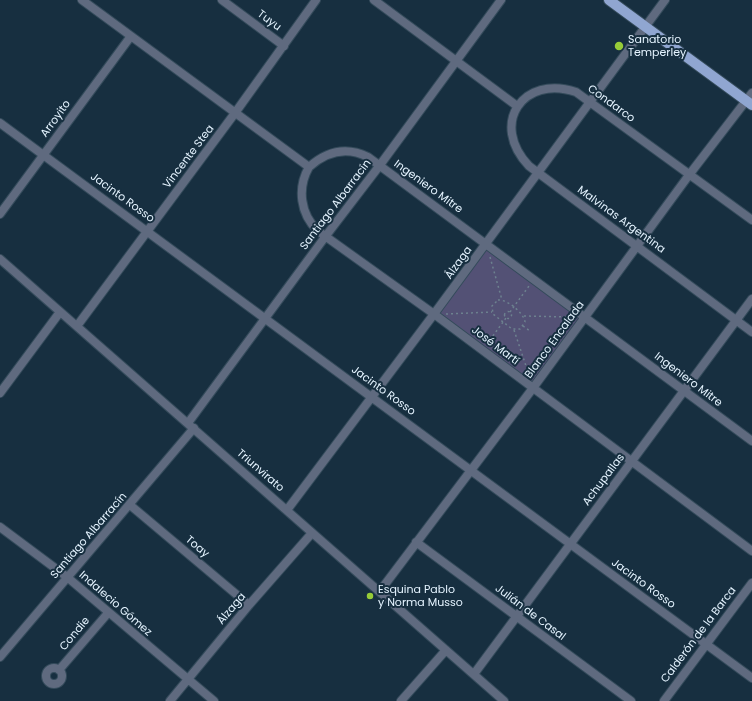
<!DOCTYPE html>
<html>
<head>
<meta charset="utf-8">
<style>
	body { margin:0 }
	canvas { display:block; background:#172f40 }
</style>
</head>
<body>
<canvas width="752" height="701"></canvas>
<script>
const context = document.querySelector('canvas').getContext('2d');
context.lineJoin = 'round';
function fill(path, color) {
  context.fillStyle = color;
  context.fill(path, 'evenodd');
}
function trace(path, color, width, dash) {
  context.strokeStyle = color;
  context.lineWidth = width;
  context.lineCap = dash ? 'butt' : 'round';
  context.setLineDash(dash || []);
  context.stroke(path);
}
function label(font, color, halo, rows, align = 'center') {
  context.font = font + ' Poppins,sans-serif';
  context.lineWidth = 4;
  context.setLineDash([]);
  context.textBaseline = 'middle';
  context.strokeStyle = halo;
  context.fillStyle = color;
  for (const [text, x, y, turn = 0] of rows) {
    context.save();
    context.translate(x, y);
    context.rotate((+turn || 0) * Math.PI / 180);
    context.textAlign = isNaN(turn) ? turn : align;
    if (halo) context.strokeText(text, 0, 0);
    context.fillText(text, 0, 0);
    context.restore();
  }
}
const green = new Path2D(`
	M486 243 585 317 533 388 434 314Z`);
const path = new Path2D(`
	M490 257 502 300
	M498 300C507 299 524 313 525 322L520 329H512L493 314 492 306Z
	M504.5 315a3.5 3.5 0 1 1 7 0a3.5 3.5 0 1 1-7 0Z
	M510 312 529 286
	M446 314 492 312
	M524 316 570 317
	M523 326 530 331
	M514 330 529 375
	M487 344 506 318`);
const street = new Path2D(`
	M82 0 309 167C327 151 346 146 368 157L752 441
	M222 0 284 46
	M374 0 517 106
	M0 123 752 678
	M309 167C297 188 300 214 318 231L434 314 752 551
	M0 214 131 36
	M752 220 576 92C523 74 489 124 529 166L752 332
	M0 259 504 701
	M77 326 235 113 316 0
	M0 393 60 312
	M188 423 325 237 380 165 501 0
	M130 505 249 605
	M287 510 434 314 665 0
	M0 527 67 577 214 701
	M416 542 631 701
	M380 591 533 388 689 175 752 93
	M0 657 194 428
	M46 676a8 8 0 1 1 16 0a8 8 0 1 1-16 0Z
	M59 670 108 613
	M474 674 752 299
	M170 701 249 605 312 533
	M401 701 446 650
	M664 701 752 583`);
const primary = new Path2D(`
	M609 0 752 105`);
const markers = [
	[619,46,5,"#97cc38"],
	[370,596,4,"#97cc38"]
];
const streetNames = [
	["Tuyu",269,21,37],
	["Condarco",611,104,36],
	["Arroyito",56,119,-54],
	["Vincente Stea",189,157,-53],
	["Ingeniero Mitre",428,187,36],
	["Jacinto Rosso",122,198,36],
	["Santiago Albarracín",336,205,-53],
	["Malvinas Argentina",621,220,36],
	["Álzaga",459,263,-54],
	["Blanco Encalada",555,340,-54],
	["José Martí",495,346,37],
	["Ingeniero Mitre",688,380,37],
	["Jacinto Rosso",383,391,36],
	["Triunvirato",260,471,41],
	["Achupallas",604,480,-53],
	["Santiago Albarracín",89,536,-49],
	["Toay",197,547,40],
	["Jacinto Rosso",643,584,36],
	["Indalecio Gómez",115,604,41],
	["Álzaga",232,609,-50],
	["Julián de Casal",530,613,37],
	["Condie",75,634,-50],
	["Calderón de la Barca",699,635,-53]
];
const poiNames = [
	["Sanatorio",628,40],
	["Temperley",628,53],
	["Esquina Pablo",378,590],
	["y Norma Musso",378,603]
];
fill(green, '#535175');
trace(street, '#344b5b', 10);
trace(primary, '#344b5b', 12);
trace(path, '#6d818f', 1.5, [2, 3]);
trace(street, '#5f6a7f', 8);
trace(primary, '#90a6d1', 10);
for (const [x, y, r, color] of markers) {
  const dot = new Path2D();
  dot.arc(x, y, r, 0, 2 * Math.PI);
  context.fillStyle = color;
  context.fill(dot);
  trace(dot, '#172f40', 1.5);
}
label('11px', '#e5f4ff', '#172f40', streetNames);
label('11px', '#e5f4ff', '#172f40', poiNames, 'left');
</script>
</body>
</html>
